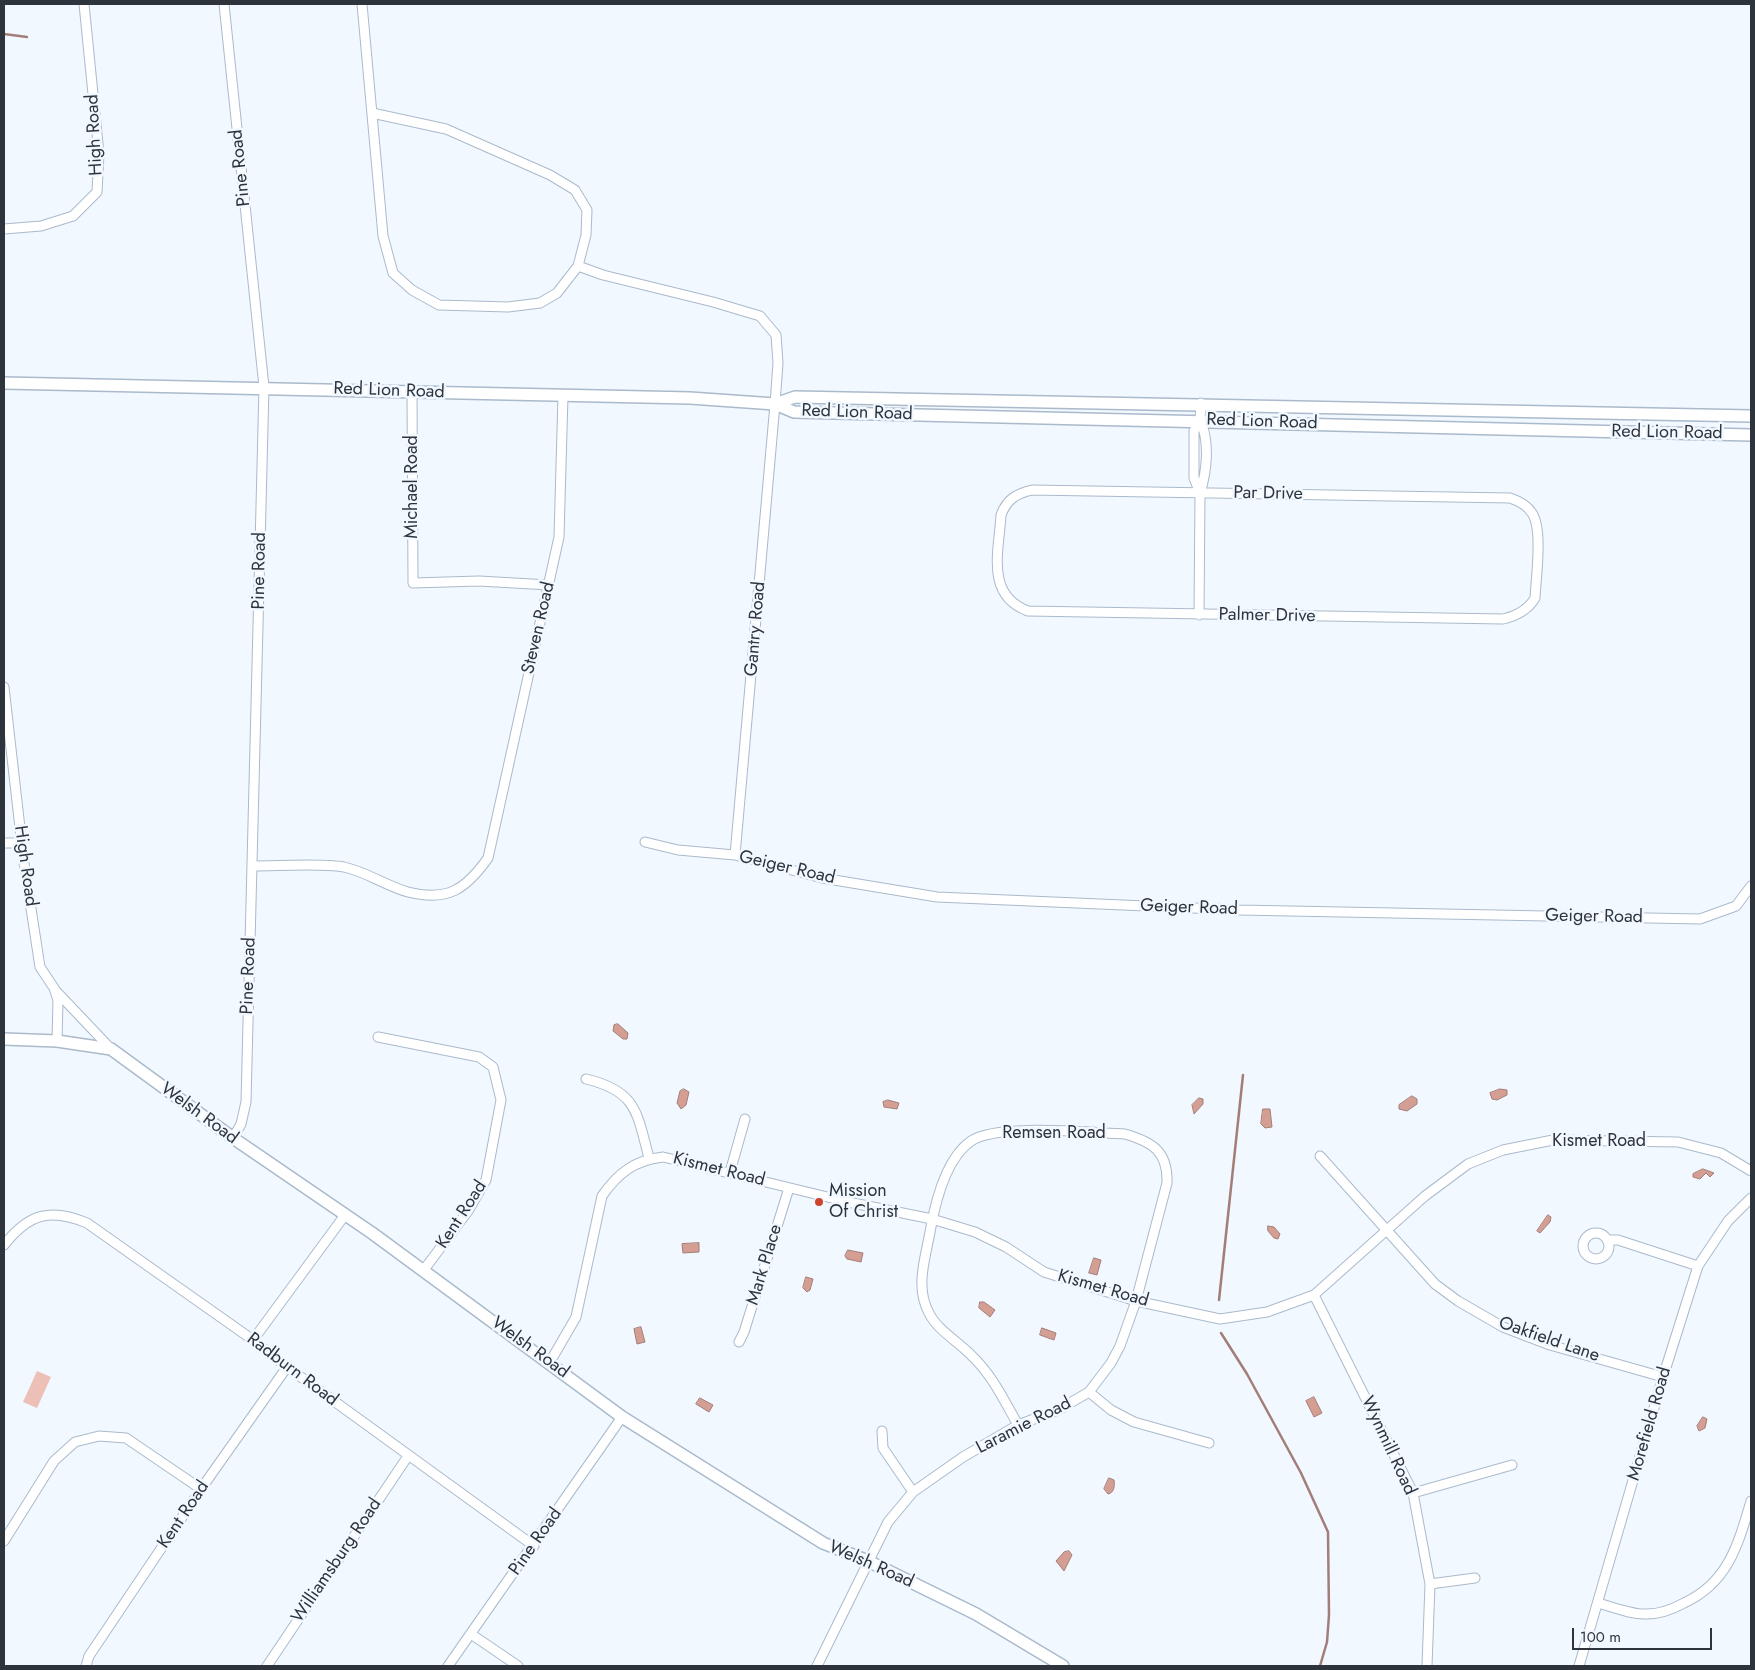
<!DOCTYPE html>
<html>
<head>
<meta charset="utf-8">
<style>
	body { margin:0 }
	#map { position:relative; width:1755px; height:1670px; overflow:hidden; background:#f1f8ff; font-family:Jost,sans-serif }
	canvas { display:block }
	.frame { position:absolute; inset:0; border:5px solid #2e343b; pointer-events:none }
	.scale { position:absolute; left:1572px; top:1628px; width:140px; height:22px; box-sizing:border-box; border:2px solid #2e343b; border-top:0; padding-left:6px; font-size:15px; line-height:18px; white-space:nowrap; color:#2e343b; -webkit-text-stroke:4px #f1f8ff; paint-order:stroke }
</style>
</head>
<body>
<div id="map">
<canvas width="1755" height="1670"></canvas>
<div class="frame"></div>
<div class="scale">100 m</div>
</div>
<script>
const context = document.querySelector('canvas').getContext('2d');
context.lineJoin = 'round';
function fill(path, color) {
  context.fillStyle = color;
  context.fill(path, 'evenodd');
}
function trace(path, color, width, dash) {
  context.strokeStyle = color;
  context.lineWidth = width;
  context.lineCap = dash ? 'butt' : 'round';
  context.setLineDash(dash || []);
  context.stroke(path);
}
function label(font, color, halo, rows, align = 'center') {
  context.font = font + ' Jost,sans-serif';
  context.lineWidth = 5;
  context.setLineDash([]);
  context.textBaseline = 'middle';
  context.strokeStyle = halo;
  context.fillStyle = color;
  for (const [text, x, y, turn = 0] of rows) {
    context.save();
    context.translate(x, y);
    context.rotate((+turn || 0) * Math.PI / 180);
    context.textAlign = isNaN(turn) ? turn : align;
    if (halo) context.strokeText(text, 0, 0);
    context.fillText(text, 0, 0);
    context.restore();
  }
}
const green = new Path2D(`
	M37 1371 51 1377 37 1408 23 1402Z`);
const water = new Path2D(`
	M618 1024 628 1033 627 1039H623L613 1031 614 1025Z
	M684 1089 689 1092 686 1105 681 1109 677 1103 680 1091Z
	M1500 1089 1507 1090V1095L1497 1100 1492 1099 1490 1093Z
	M1412 1096 1417 1099V1104L1407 1111 1399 1109V1105Z
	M1199 1098 1203 1099V1104L1194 1114 1192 1105Z
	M888 1100 899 1103 897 1109 884 1107 883 1102Z
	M1263 1109H1270L1272 1127 1265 1128 1261 1124Z
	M1703 1169 1714 1173 1710 1177 1706 1173 1700 1179 1693 1177V1174Z
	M1548 1215 1551 1217 1550 1222 1540 1233 1537 1231Z
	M1268 1226 1274 1227 1280 1234 1278 1239 1274 1238 1268 1231Z
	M699 1243V1252L683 1253 682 1244Z
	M848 1250 863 1253 861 1262 847 1259 845 1256Z
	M1094 1258 1101 1260 1097 1275 1089 1273Z
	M806 1277 813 1279 810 1290 807 1292 803 1288Z
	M980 1302H984L995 1310 990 1317 979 1308Z
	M641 1327 645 1342 637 1344 634 1329Z
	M1042 1328 1056 1333 1054 1340 1040 1335Z
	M1314 1397 1322 1413 1314 1417 1306 1401Z
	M700 1398 713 1405 709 1412 696 1404Z
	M1703 1417 1707 1419 1705 1428 1699 1431 1697 1426Z
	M1109 1478 1114 1480C1115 1486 1114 1493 1108 1494L1104 1489Z
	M1069 1551 1072 1555 1064 1571 1056 1561 1064 1552Z`);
const stream = new Path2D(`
	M4 34 27 37
	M1219 1300 1243 1075
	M1221 1333 1247 1374 1301 1473 1328 1532 1329 1615 1327 1642 1320 1666`);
const minor = new Path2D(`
	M224 4 264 387 246 1102 241 1124 233 1138
	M362 4 383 236 393 273 412 290 439 305 508 307 540 303 557 293 578 266 603 275 713 302 760 316 776 335 778 363 775 404 735 855
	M372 113 446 129 550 175 575 190 587 210 586 235 578 266
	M4 229 41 226 73 216 97 192 99 154 84 4
	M412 391 413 583 479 581 549 585
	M1032 490 1510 498C1519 501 1527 505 1532 513 1543 529 1536 578 1535 598 1528 610 1516 616 1503 619L1028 611C985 595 999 551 1001 515 1007 499 1016 494 1032 490Z
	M1200 493 1194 478V431L1200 420 1201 403
	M1199 615 1200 493C1207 471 1210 441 1200 420
	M4 687 24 863 40 967 54 988 58 1000 57 1041
	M645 842 678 850 735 855 822 878 937 897 1239 910 1700 919 1736 906 1751 886
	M4 843H22
	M252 866C278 866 320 863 344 867 367 872 386 886 408 892 448 902 466 889 488 858L559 537 563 396
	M56 991 111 1049
	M378 1037 479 1057 493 1067 501 1100 486 1180 468 1211 423 1271
	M586 1079C637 1091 637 1113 649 1158
	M1320 1156 1435 1284 1458 1301 1503 1327 1550 1345 1663 1377
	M730 1172 745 1119
	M1583 1246a13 13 0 1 1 26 0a13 13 0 1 1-26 0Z
	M1607 1240H1618L1698 1266
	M4 1245C29 1213 51 1208 87 1223L253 1340 287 1367 534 1546
	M1314 1295 1413 1493 1430 1584 1427 1666
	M253 1340 345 1215
	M739 1342 744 1332 789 1188
	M550 1362 576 1317 602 1196C618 1173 635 1160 663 1157L848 1202 932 1219 975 1232 1006 1247 1044 1272 1136 1301 1220 1319 1267 1312 1314 1295 1425 1196 1468 1164 1503 1150 1553 1140 1678 1142 1721 1153 1751 1171
	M1089 1392 1111 1410 1134 1422 1209 1443
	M882 1431 883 1448 913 1492
	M1413 1493 1512 1465
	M4 1541 54 1461 75 1442 99 1436 126 1438 201 1489
	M1430 1584 1475 1578
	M1598 1603C1613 1607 1632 1615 1647 1614 1660 1614 1673 1609 1684 1603 1728 1583 1738 1545 1751 1501
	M471 1634 518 1666
	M86 1666 89 1656 201 1489 287 1367
	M267 1666 408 1456
	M448 1666 622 1417
	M817 1666 888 1522 913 1492 963 1457 1018 1425 1058 1410 1089 1392 1111 1363 1120 1346 1136 1301 1167 1183C1168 1152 1153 1142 1125 1134 1091 1133 997 1123 971 1141 945 1159 935 1203 930 1232 925 1260 915 1287 929 1313 937 1330 959 1342 972 1356 992 1375 1004 1400 1018 1425
	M1579 1666 1663 1377 1698 1266 1728 1221 1751 1198`);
const major = new Path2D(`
	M4 383 690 398 775 404 794 412 1751 435
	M775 404 795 397 1751 416
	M4 1039 57 1041 111 1049 233 1138 372 1233 622 1417 823 1543 868 1561 976 1614 1063 1666`);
const markers = [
	[819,1202,5,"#cf432d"]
];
const streetNames = [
	["High Road",95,135,-93],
	["Pine Road",241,168,-96],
	["Red Lion Road",389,391,2],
	["Red Lion Road",857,413,2],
	["Red Lion Road",1262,422,2],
	["Red Lion Road",1667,433,1],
	["Michael Road",413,487,-90],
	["Par Drive",1268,494,1],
	["Pine Road",260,571,-89],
	["Palmer Drive",1267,616,1],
	["Steven Road",539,628,-77],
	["Gantry Road",756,629,-85],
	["High Road",25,866,82],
	["Geiger Road",787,868,13],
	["Geiger Road",1189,908,2],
	["Geiger Road",1594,917,1],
	["Pine Road",249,976,-88],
	["Welsh Road",199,1114,36],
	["Remsen Road",1054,1134],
	["Kismet Road",1599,1142],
	["Kismet Road",719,1170,14],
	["Kent Road",462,1215,-57],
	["Mark Place",765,1265,-73],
	["Kismet Road",1103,1289,16],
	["Oakfield Lane",1549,1340,19],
	["Welsh Road",530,1348,36],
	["Radburn Road",292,1370,37],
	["Morefield Road",1650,1424,-74],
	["Laramie Road",1024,1426,-27],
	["Wynmill Road",1388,1446,65],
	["Kent Road",184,1515,-56],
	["Pine Road",536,1542,-55],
	["Williamsburg Road",337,1561,-56],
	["Welsh Road",871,1565,24]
];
const poiNames = [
	["Mission",829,1192],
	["Of Christ",829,1213]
];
fill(green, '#ecc0b6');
fill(water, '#d59e93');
trace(water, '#a37e79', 1);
trace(stream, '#a37e79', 2.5);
trace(minor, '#aabacb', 11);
trace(major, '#aabacb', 14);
trace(minor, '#fff', 9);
trace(major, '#fff', 11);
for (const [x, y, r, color] of markers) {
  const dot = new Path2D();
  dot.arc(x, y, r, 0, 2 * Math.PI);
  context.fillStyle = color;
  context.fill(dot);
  trace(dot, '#f1f8ff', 2);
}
label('18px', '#2e343b', '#f1f8ff', streetNames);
label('18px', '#2e343b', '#f1f8ff', poiNames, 'left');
</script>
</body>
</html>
